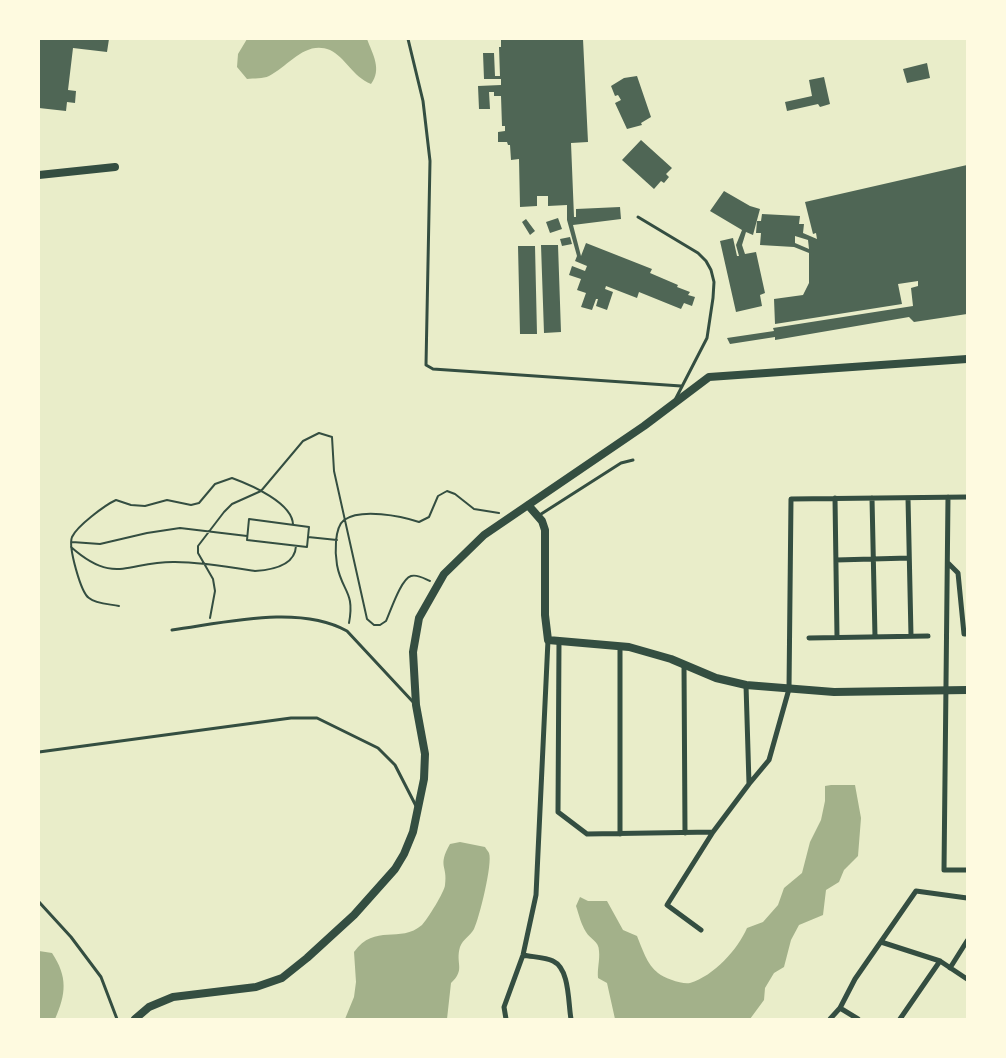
<!DOCTYPE html>
<html>
<head>
<meta charset="utf-8">
<style>
	body { margin:0 }
	#map { position:relative; width:1006px; height:1058px; overflow:hidden; background:#e9edc9; font-family:Montserrat,sans-serif }
	canvas { display:block }
	.frame { position:absolute; inset:0; border:40px solid #fefae0; pointer-events:none }
</style>
</head>
<body>
<div id="map">
<canvas width="1006" height="1058"></canvas>
<div class="frame"></div>
</div>
<script>
const context = document.querySelector('canvas').getContext('2d');
context.lineJoin = 'round';
function fill(path, color) {
  context.fillStyle = color;
  context.fill(path, 'evenodd');
}
function trace(path, color, width, dash) {
  context.strokeStyle = color;
  context.lineWidth = width;
  context.lineCap = dash ? 'butt' : 'round';
  context.setLineDash(dash || []);
  context.stroke(path);
}
const water = new Path2D(`
	M247 39H367C373 55 382 69 371 84 353 77 345 57 330 50 305 40 289 66 269 76 263 79 254 78 247 79L237 67 238 54Z
	M831 785H855L861 818 858 856 844 870 839 882 826 890 823 915 799 925 791 940 784 967 774 973 765 988 764 1000 750 1019H615L607 983 598 978C597 969 600 960 599 951 599 941 590 939 586 932 581 924 579 915 576 906L580 897 588 901H607L623 930 637 936C642 948 647 965 658 973 664 978 683 985 690 983 714 976 738 949 747 928L763 922 778 905 784 888 802 873 810 842 821 820 825 801V786Z
	M460 842 485 847C486 849 488 851 489 853 493 863 479 919 474 929 470 936 463 939 460 947 455 964 466 969 451 983L447 1019H345L354 997 356 982 354 952C375 923 400 944 422 925 427 920 445 891 445 885 448 865 437 867 450 844Z
	M39 951 52 953C68 977 66 994 55 1019H39Z`);
const building = new Path2D(`
	M39 39H109L107 52 73 48 68 90 76 91 75 103 67 102 66 111 39 108Z
	M501 39H583L588 142 571 143 574 217H576V209L620 207 621 219 573 225 581 256 586 243 652 269 650 273 678 285 677 287 690 292 688 295 695 297 692 306 684 303 681 309 639 292 637 298 606 286 605 289 613 292 607 310 596 306 598 299H596L592 310 581 307 586 293 577 290 581 279 569 275 572 266 585 271 587 266 575 261 577 256 567 220V205L548 206V196H537V206L520 207 519 159 511 160 510 145H508L507 142H498V132L505 131V126H502L501 96H494V92H489L490 109H479L478 86 501 85V79H484L483 53H494L495 76H500L499 47H501Z
	M927 63 930 78 907 83 903 69Z
	M637 76 651 117 641 123 642 125 627 129 615 103 621 100 618 95 615 96 611 86 624 78Z
	M824 77 830 104 820 107 818 104 787 111 785 102 812 96 809 80Z
	M641 140 672 168 666 174 669 177 664 183 661 181 654 189 622 160Z
	M967 165V314L914 322 909 317 775 340V337L730 344 727 338 774 331 773 328 913 306 911 288 918 286V281L898 284 902 304 775 324 774 299 803 295 809 283V253L794 247 760 245 761 233H756L757 221H761L762 214 800 216 799 224H804L803 233 817 239 816 233 813 234 805 202ZM795 236 808 240 809 249 795 243Z
	M724 191 750 206 760 209 753 235 746 232 742 245 745 254 756 252 765 293 760 295 762 306 736 312 720 241 733 238 737 256H739L736 245 742 230 710 211Z
	M558 218 562 229 550 233 546 222Z
	M526 219 535 231 530 235 522 222Z
	M570 237 572 244 562 246 560 239Z
	M541 245H558L561 332 544 333Z
	M518 246H535L537 334H520Z`);
const path = new Path2D(`
	M249 519 309 527 307 547 247 540Z
	M308 537 337 540
	M72 542 100 544 147 533 180 528 247 536
	M71 547C115 586 128 561 175 562 200 562 230 567 255 571 271 570 295 566 296 546
	M119 606C110 604 96 604 89 598 81 593 68 547 72 537 77 526 105 505 116 500L131 505 145 506 167 500 191 505 199 503 215 484 232 478C251 485 293 503 293 525
	M210 618 215 591 213 579 198 553V546L224 512 232 504 261 491 303 441 319 433 332 437 334 471 367 619 374 625H380L386 621C391 610 401 579 411 576 418 574 425 579 430 581
	M349 623C355 591 342 592 337 565 335 554 334 528 344 520 361 508 401 516 419 522L429 517 438 496 447 491 455 494 474 509 499 513`);
const service = new Path2D(`
	M408 39 423 101 430 161 426 365 433 369 681 386
	M638 217 698 253 706 261 711 270 714 282 713 298 707 338 675 400
	M538 516 621 463 633 460
	M172 630C224 623 299 604 347 631L414 703
	M39 752 291 718H317L378 748 395 765 416 806
	M39 902 71 937 101 977 117 1019`);
const minor = new Path2D(`
	M948 497 944 870H967
	M835 498 837 637
	M872 498 875 637
	M908 498 911 636
	M836 560 909 558
	M948 563 958 573 964 634H967
	M809 638 928 636
	M559 641 558 812 587 834 713 832 749 784 746 685
	M684 664 685 833
	M749 784 769 760 789 689 791 499 967 497
	M620 834V647
	M701 930 667 905 713 832
	M881 942 940 961
	M523 955C532 957 545 957 553 961 570 969 568 1003 571 1019
	M950 968 967 941
	M840 1008 858 1019
	M506 1019 504 1007 523 955 536 895 548 640
	M830 1019 840 1008 855 979 916 891 967 898
	M900 1019 940 961 967 979`);
const tertiary = new Path2D(`
	M39 175 115 167
	M528 505 542 521 545 530V615L548 640 629 647 671 659 716 678 746 685 834 692 967 690
	M135 1019 149 1007 173 997 256 987 282 978 307 958 354 915 395 869 404 854 413 832 424 779 425 754 416 705 413 652 419 618 444 574 484 535 644 426 709 377 967 359`);
fill(water, '#a3b18a');
fill(building, '#4f6655');
trace(path, '#344e41', 2);
trace(service, '#344e41', 3);
trace(minor, '#344e41', 5);
trace(tertiary, '#344e41', 8);
</script>
</body>
</html>
